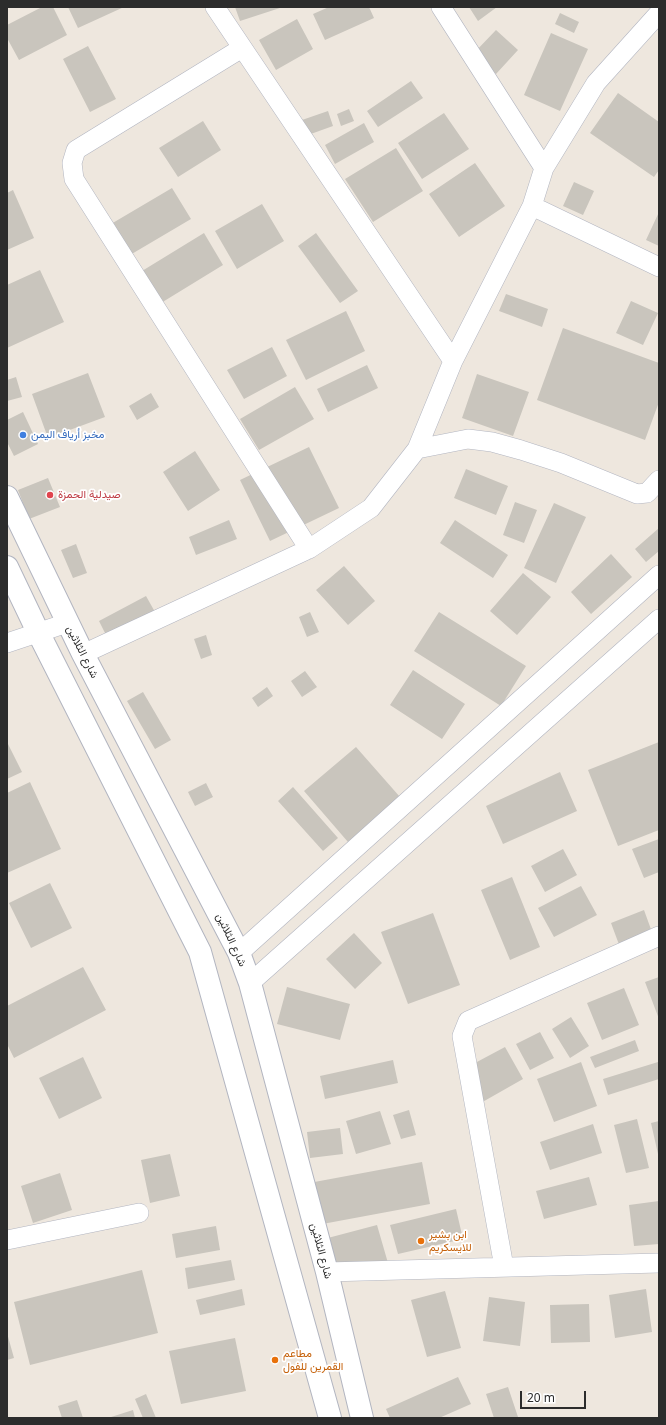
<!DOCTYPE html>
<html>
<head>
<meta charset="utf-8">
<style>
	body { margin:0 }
	#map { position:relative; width:666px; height:1425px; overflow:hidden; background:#eee7de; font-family:"Noto Sans",sans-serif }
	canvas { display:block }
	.frame { position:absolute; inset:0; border:8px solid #2c2c2c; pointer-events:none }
	.scale { position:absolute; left:520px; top:1391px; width:66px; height:18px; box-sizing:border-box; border:2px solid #2c2c2c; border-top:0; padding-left:5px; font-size:12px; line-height:14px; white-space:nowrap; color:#2c2c2c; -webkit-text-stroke:3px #fff; paint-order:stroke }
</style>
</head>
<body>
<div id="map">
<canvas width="666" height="1425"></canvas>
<div class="frame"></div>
<div class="scale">20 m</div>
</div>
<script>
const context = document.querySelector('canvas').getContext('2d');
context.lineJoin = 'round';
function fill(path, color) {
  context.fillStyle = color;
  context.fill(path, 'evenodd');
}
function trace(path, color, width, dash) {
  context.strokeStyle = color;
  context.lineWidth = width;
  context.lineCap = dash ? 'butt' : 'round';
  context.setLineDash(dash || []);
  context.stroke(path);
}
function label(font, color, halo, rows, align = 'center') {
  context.font = font + ' "Noto Sans",Vazirmatn,sans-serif';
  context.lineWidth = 3.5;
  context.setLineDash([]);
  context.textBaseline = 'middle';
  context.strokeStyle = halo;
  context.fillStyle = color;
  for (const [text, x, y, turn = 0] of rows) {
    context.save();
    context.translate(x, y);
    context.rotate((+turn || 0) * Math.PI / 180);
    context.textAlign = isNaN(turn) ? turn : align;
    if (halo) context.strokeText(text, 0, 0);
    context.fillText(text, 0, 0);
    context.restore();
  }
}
const building = new Path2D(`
	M42 7H53L67 35 19 60 7 38V25Z
	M68 7H124L78 28Z
	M235 7H283L240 21Z
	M329 7H369L374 18 325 40 313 14Z
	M469 7H497L478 21Z
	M560 13 579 22 574 33 555 24Z
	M297 19 313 49 276 70 259 40Z
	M496 30 518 50 496 74 473 54Z
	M551 33 588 49 560 111 524 95Z
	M88 46 116 99 90 112 63 59Z
	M411 81 423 98 378 127 367 111Z
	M618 93 659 122V170L654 177 590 133Z
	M349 109 354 121 341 126 337 114Z
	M328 111 333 126 308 135 302 120Z
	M444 113 469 149 422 179 398 143Z
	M203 121 221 150 178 177 159 148Z
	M364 123 374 142 335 164 325 145Z
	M396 148 423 191 373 222 345 179Z
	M475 163 505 206 459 237 429 194Z
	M574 182 594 191 583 215 563 206Z
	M172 188 191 219 130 255 111 224Z
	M13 190 34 238 7 250V193Z
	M262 204 284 241 237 269 215 231Z
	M659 212V246L646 240Z
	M204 233 223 265 161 303 142 271Z
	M316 233 358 291 340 303 298 246Z
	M40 270 64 322 7 348V285Z
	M506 294 548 309 542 327 499 311Z
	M631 301 658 313 643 345 616 333Z
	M346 311 365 351 306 380 286 340Z
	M563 328 659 363V402L645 440 537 400Z
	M272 347 287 376 244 399 227 370Z
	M367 365 378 388 328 412 317 389Z
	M88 373 105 417 48 438 32 394Z
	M477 374 529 392 513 436 462 418Z
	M16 377 22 397 7 401V380Z
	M295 387 314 419 259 450 240 419Z
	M151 393 159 407 137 420 129 406Z
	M23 412 38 444 14 456 7 442V420Z
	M309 447 339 508 270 541 240 480Z
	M195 451 220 490 188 511 163 472Z
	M466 469 508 486 496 515 454 498Z
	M48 478 60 507 29 519 18 490Z
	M515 502 537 510 524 543 503 535Z
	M554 503 586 517 556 583 524 568Z
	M229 520 237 539 196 555 189 537Z
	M455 520 508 555 493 578 440 543Z
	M659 528V551L646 562 635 549Z
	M76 544 87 573 73 578 61 550Z
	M611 554 632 577 591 614 571 592Z
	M344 566 375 601 348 625 316 590Z
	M523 573 551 597 517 635 490 611Z
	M146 596 155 612 107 637 99 621Z
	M310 612 319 632 307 637 299 617Z
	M439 612 526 666 501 706 414 651Z
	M206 635 212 655 201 659 194 639Z
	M413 670 465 704 442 739 390 705Z
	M305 671 317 687 302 697 291 681Z
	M267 687 273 696 258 707 252 698Z
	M143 692 171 740 155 749 127 701Z
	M7 742 22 772 7 779Z
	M659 742V830L618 846 588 770Z
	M356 747 400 797 348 842 304 791Z
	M560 772 577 811 503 844 486 806Z
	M30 782 61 849 7 873V793Z
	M206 783 213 797 195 806 188 792Z
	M293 787 338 838 323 851 278 801Z
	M659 839V872L644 878 632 849Z
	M563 849 577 875 545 892 531 866Z
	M512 877 540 947 510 960 481 890Z
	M50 883 72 928 31 948 9 903Z
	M581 886 597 915 554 937 538 908Z
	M644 910 657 946 624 958 611 923Z
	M433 913 460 985 408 1004 381 932Z
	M354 933 382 963 355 989 326 959Z
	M83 967 106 1010 14 1058 7 1044V1006Z
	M659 977V1019L645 982Z
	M287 987 350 1004 340 1040 277 1024Z
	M624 988 639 1025 602 1040 587 1003Z
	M571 1017 589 1046 570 1058 552 1029Z
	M540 1032 554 1058 530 1070 516 1044Z
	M635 1040 639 1051 595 1068 590 1057Z
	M505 1047 523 1079 479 1104 460 1071Z
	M83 1057 102 1098 59 1119 39 1078Z
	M393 1060 398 1083 325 1099 320 1076Z
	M581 1062 597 1106 554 1122 537 1079Z
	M658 1062 659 1066V1079L608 1095 603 1079Z
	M409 1110 416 1135 401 1139 393 1115Z
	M380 1111 391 1144 356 1154 346 1121Z
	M637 1119 649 1168 626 1173 614 1125Z
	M659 1121V1153L658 1154 651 1123Z
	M593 1124 602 1153 550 1170 540 1142Z
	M340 1128 343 1154 310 1158 307 1132Z
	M170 1154 180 1196 150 1203 141 1160Z
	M422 1162 430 1204 317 1225 309 1183Z
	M60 1173 72 1210 33 1223 21 1186Z
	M589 1177 597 1205 544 1219 536 1191Z
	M659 1201V1244L634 1246 629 1205Z
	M456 1209 463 1239 398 1254 390 1225Z
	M377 1225 388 1263 335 1277 324 1239Z
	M216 1226 220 1250 176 1258 172 1234Z
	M231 1260 235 1280 188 1289 185 1268Z
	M142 1270 158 1333 30 1365 14 1302Z
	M242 1289 245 1305 200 1315 196 1300Z
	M646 1289 652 1332 615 1338 609 1295Z
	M445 1291 461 1348 427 1357 411 1300Z
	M489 1297 525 1302 520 1346 483 1341Z
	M589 1304 590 1342 551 1343 550 1305Z
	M7 1333 14 1358 7 1360Z
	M235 1338 246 1391 181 1404 169 1351Z
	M458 1377 471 1404 439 1418H390L386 1409Z
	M508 1387 518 1417 494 1418 486 1394Z
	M146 1394 156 1418H143L135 1399Z
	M77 1400 83 1418H62L58 1406Z
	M133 1410 135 1418H108Z`);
const minor = new Path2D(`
	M215 7 453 361
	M441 7 544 168
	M242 48 76 150 72 163 74 179 309 549
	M532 206 659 267
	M417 449 468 439 492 442 521 450 561 463 637 494 647 493 659 480
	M7 643 67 623
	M83 654 309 549 371 508 417 449 453 361 532 206 544 168 596 83 659 13
	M239 953 659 575
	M250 983 659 619
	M7 1240 139 1213
	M504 1267 462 1036 468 1021 659 936
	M327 1272 659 1263`);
const secondary = new Path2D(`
	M7 497 83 654 239 953 250 983 327 1272 362 1418
	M7 567 38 632 200 952 330 1418`);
const markers = [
	[23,435,4,"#3f7fe0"],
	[50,495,4,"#e0444e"],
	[421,1241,4,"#e8710a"],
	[275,1360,4,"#e8710a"]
];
const shopNames = [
	["مخبز أرياف اليمن",31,435]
];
const healthNames = [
	["صيدلية الحمزة",58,495]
];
const streetNames = [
	["شارع الثلاثين",82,652,63],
	["شارع الثلاثين",231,940,65],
	["شارع الثلاثين",321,1251,75]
];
const foodNames = [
	["ابن بشير",429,1235],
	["للايسكريم",429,1248],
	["مطاعم",283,1354],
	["القمرين للفول",283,1367]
];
fill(building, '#c9c5bd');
trace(minor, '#b2b5c0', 20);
trace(secondary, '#b2b5c0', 24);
trace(minor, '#fff', 19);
trace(secondary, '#fff', 22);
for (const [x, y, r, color] of markers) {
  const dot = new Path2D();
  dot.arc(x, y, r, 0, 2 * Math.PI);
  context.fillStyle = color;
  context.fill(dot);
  trace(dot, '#fff', 1.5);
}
label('11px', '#366cbe', '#fff', shopNames, 'left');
label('11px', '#be3a42', '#fff', healthNames, 'left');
label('11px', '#2c2c2c', '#fff', streetNames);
label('11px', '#c56008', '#fff', foodNames, 'left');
</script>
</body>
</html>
